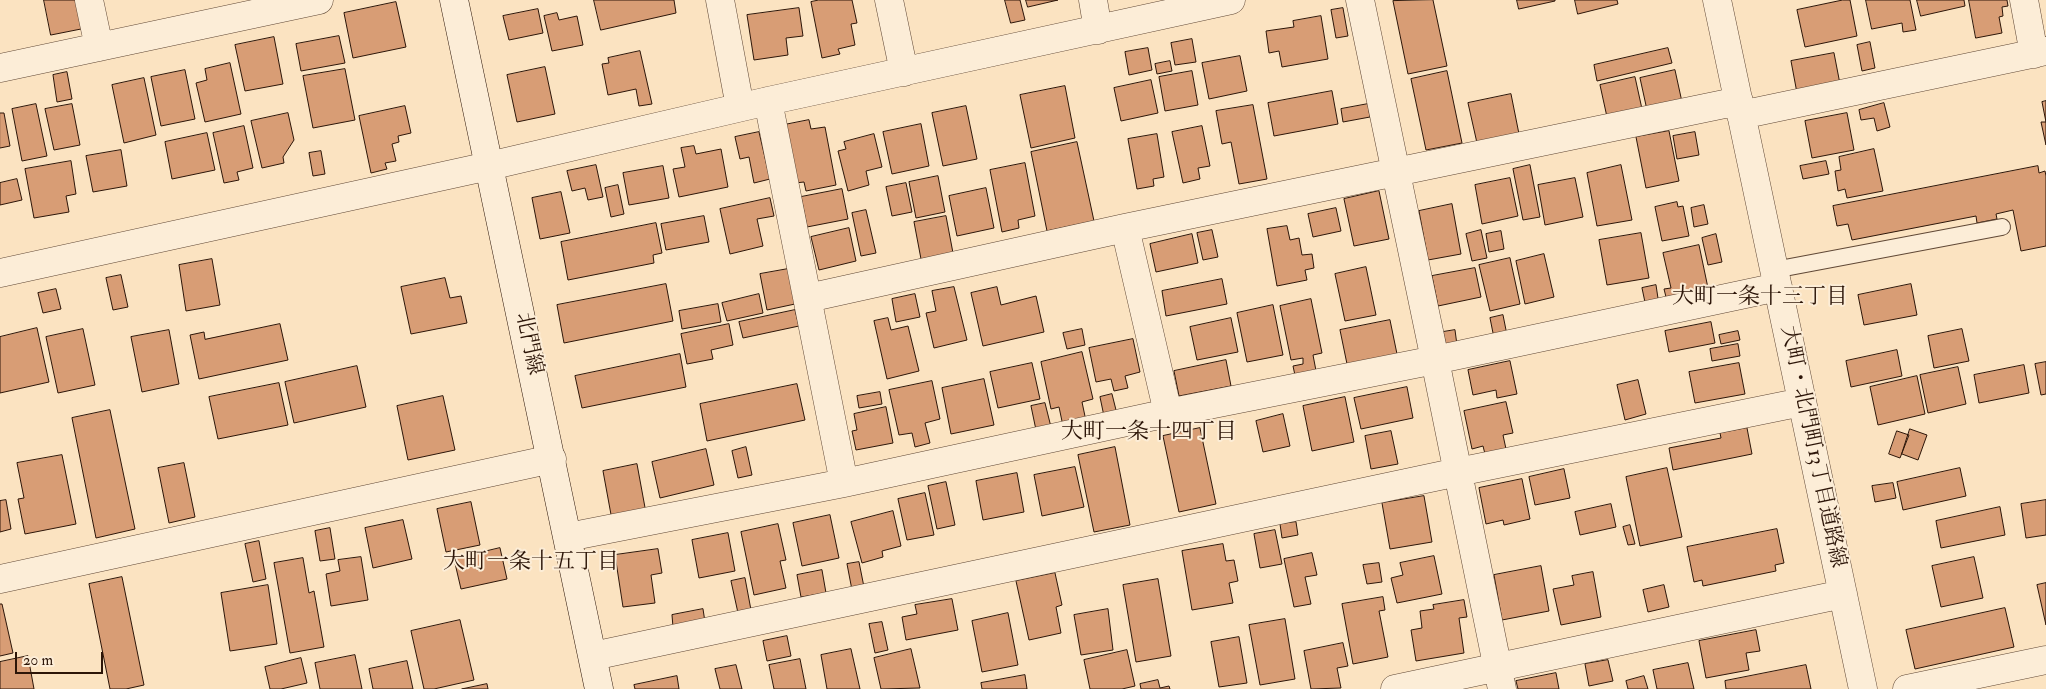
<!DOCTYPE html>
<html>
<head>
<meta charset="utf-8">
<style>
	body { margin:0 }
	#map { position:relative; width:2046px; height:689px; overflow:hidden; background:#fbe3c1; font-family:"IM FELL Double Pica",serif }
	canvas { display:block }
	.scale { position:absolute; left:15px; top:652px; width:88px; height:22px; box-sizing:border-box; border:2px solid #2c1508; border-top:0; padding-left:6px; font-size:15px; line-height:18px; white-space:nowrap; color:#2c1508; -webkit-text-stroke:4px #fcedd7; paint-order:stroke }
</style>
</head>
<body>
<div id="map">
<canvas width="2046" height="689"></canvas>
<div class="scale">20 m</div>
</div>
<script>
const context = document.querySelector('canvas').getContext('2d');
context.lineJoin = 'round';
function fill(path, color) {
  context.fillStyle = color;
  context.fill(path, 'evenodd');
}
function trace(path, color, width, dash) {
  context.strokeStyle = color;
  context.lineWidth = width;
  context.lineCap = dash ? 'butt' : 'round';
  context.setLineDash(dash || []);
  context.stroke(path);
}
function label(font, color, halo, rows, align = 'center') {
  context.font = font + ' "IM FELL Double Pica","Noto Serif JP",serif';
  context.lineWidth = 4;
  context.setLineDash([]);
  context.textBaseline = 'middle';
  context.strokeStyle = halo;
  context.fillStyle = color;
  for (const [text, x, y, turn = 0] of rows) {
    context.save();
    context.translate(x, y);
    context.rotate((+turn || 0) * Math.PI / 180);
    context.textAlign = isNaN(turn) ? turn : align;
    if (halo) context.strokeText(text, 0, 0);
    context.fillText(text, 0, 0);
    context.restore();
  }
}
const building = new Path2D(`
	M44 0H81L86 28 51 35Z
	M594 0H674L676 13 601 30Z
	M819 0H852L857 23 851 24 855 45 838 49 840 54 822 58 811 2Z
	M1005 0H1020L1025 20 1011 23Z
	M1026 0H1058L1028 7Z
	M1433 0 1447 66 1408 74 1393 1Z
	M1517 0H1555V1L1519 9Z
	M1575 0H1617L1618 4 1578 14Z
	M1843 0H1850L1857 36 1805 47 1797 10Z
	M1866 0H1910L1916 30 1903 32 1902 23 1872 29Z
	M1917 0H1964L1965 6 1921 16Z
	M1969 0H2007L2008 6 2002 7 2003 16 1999 17 2002 33 1976 38Z
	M396 2 406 47 353 58 344 13Z
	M799 8 803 36 786 38 788 55 754 60 747 15Z
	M1343 8 1348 36 1336 38 1331 10Z
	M538 9 543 33 509 40 503 16Z
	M557 13 559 20 577 16 583 45 552 51 544 16Z
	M1321 16 1328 59 1282 67 1279 51 1269 53 1266 31 1294 27 1293 21Z
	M339 36 345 63 301 71 296 44Z
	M274 37 283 84 245 91 235 45Z
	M1192 39 1196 62 1175 65 1171 43Z
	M1870 42 1875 68 1862 71 1857 45Z
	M1148 48 1152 70 1129 75 1125 52Z
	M1668 48 1672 63 1597 81 1594 65Z
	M640 51 652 104 639 106 636 89 608 95 602 64 609 63 608 58Z
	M1834 53 1840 84 1797 93 1791 61Z
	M1240 56 1247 91 1209 99 1202 63Z
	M1170 61 1172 71 1157 74 1155 64Z
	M230 63 241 114 205 122 196 83 207 80 205 69Z
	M545 67 555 114 517 122 507 75Z
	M345 69 355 120 313 128 303 76Z
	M185 70 195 119 161 126 151 77Z
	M1675 70 1682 102 1647 110 1640 78Z
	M1192 71 1198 105 1165 111 1159 77Z
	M1447 71 1462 143 1426 150 1411 79Z
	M67 72 72 99 57 102 53 75Z
	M1635 77 1642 109 1607 117 1600 85Z
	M144 78 156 135 124 143 112 85Z
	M1151 80 1158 113 1121 121 1114 88Z
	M1065 86 1075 138 1031 148 1020 95Z
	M1332 91 1338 124 1274 136 1268 103Z
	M1511 94 1519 134 1477 143 1468 103Z
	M2046 101V145L2041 122H2046L2042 102Z
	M1884 103 1890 127 1877 131 1874 118 1861 120 1859 110Z
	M36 104 47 156 22 161 12 109Z
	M72 104 80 145 54 150 45 109Z
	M1368 104 1370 117 1343 122 1341 109Z
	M1253 105 1267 179 1239 184 1231 142 1222 144 1216 111Z
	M405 106 411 133 398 136 399 142 392 144 396 161 385 163 387 169 371 173 359 116Z
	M966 106 977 159 943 166 932 113Z
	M0 113H4L10 146 0 148Z
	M288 113 294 140 283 157 284 163 262 168 251 121Z
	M1847 113 1854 150 1812 158 1805 121Z
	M809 120 811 129 825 127 836 185 806 191 804 182 795 183 784 125Z
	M921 124 929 166 892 174 883 132Z
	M244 126 253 168 237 172 239 180 224 183 213 133Z
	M1202 126 1210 166 1198 168 1200 179 1183 183 1172 132Z
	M1669 131 1679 181 1646 188 1636 137Z
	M759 132 770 179 754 183 749 157 740 159 735 137Z
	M1695 132 1699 155 1677 159 1673 136Z
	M207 133 215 170 172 179 165 142Z
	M874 134 882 167 866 171 869 185 848 191 838 151 846 149 844 142Z
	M1157 134 1164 177 1153 179 1154 186 1137 189 1128 139Z
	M1077 142 1094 221 1047 231 1031 152Z
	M694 146 696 154 721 149 728 187 679 197 673 169 685 167 681 148Z
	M1874 149 1883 191 1847 198 1845 189 1838 191 1835 171 1841 170 1839 157Z
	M121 150 127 186 93 192 86 156Z
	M321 151 325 174 313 176 309 153Z
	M71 161 76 194 66 196 69 212 34 218 25 169Z
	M1826 161 1829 174 1803 179 1800 166Z
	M1025 163 1035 216 1018 220 1019 228 1002 232 990 170Z
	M596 165 603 197 588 200 585 188 572 191 567 171Z
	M1530 165 1540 217 1523 220 1513 169Z
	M1621 165 1632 220 1597 226 1587 173Z
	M663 166 669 198 629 205 623 173Z
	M2038 166 2039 173 2045 171 2046 176V246L2021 251 2013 210 1996 214 1997 219 1977 223 1976 216 1852 240 1848 224 1837 226 1833 206Z
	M938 176 945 212 916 218 909 182Z
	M1510 178 1518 216 1482 224 1475 185Z
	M1575 178 1583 217 1545 225 1538 185Z
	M17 179 22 200 0 205V183Z
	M906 183 912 212 892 216 886 187Z
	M618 185 624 214 611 217 605 188Z
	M986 188 994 228 957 236 949 196Z
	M842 189 848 219 807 227 801 197Z
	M1379 191 1389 239 1354 246 1344 199Z
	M561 192 570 233 540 239 532 198Z
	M770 198 774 216 757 219 763 246 730 254 720 209Z
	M1677 202 1678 207 1683 206 1689 236 1662 241 1655 207Z
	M1452 204 1461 254 1428 260 1419 211Z
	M1704 205 1708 224 1694 227 1691 208Z
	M1336 208 1341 231 1313 237 1308 214Z
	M866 210 876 253 861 256 852 213Z
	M704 216 709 242 666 250 661 224Z
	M946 216 953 253 921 259 914 222Z
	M656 223 662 253 653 255 654 263 568 280 561 242Z
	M1287 226 1290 240 1299 238 1302 255 1312 254 1314 268 1305 270 1307 280 1277 286 1267 229Z
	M849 228 856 261 819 270 811 237Z
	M1212 230 1218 257 1203 260 1197 233Z
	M1481 230 1487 258 1472 261 1466 234Z
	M1501 231 1504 249 1489 252 1486 234Z
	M1641 233 1649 278 1607 285 1599 240Z
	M1192 234 1198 263 1156 272 1150 244Z
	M1716 234 1722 262 1708 265 1702 238Z
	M1699 245 1708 288 1666 297 1664 289 1671 288 1663 253Z
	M1544 254 1554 297 1525 304 1516 261Z
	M1510 258 1520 304 1490 311 1479 265Z
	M212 259 220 305 186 311 179 265Z
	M1366 267 1376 315 1345 321 1335 274Z
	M1475 268 1481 297 1438 306 1432 276Z
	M788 269 795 304 767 310 760 274Z
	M121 275 128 307 113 310 106 278Z
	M445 278 450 298 461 296 467 323 411 334 401 287Z
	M1222 279 1227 304 1166 316 1162 291Z
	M666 284 673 321 564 343 557 305Z
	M1911 284 1917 315 1864 325 1858 295Z
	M1656 285 1659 305 1646 307 1642 288Z
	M954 287 967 340 934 348 926 313 936 311 932 291Z
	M997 287 1001 305 1036 296 1044 332 983 346 971 293Z
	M56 289 61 309 43 313 38 293Z
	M759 294 763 313 727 321 722 303Z
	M915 294 920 317 896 322 892 299Z
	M1311 299 1322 353 1313 355 1317 376 1296 380 1293 366 1303 364V358L1291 360 1280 306Z
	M718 304 721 322 682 329 679 311Z
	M1273 305 1283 355 1247 362 1237 313Z
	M795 310 799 326 743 338 739 322Z
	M1503 315 1507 335 1494 338 1490 318Z
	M888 318 891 330 908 326 919 371 887 379 874 321Z
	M1231 318 1238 352 1197 360 1190 327Z
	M1390 320 1397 354 1347 364 1340 330Z
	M1711 322 1715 343 1669 352 1665 331Z
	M280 324 288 360 199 379 190 335 204 332 205 339Z
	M729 324 733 345 711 350 713 359 687 364 681 334Z
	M37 328 49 382 0 393V337Z
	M83 329 95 385 58 393 46 337Z
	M1082 329 1085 345 1067 349 1063 333Z
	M1962 329 1969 361 1934 368 1928 336Z
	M169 330 179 384 142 392 131 337Z
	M1455 330 1457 345 1446 346 1443 332Z
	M1738 331 1740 340 1721 344 1719 335Z
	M1133 339 1140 372 1125 376 1128 388 1114 391 1111 379 1096 382 1089 348Z
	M1738 344 1740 356 1712 361 1710 349Z
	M1897 350 1902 376 1851 387 1846 361Z
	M1082 352 1093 399 1082 402 1086 421 1063 426 1059 407 1051 409 1041 362Z
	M680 354 686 387 582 408 575 376Z
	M1226 360 1231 386 1179 396 1174 371Z
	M1510 361 1517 394 1497 398 1496 390 1473 395 1468 370Z
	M2046 362V394L2041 395 2035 364Z
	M1032 363 1040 399 998 408 990 372Z
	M1739 363 1745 394 1695 403 1689 372Z
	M2024 365 2029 393 1979 403 1974 375Z
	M357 366 366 407 294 423 285 382Z
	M1958 367 1966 404 1928 413 1920 375Z
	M1917 376 1925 414 1878 425 1870 387Z
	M984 379 994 425 951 434 942 388Z
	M1638 380 1646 414 1625 420 1617 385Z
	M932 381 940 419 925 423 930 443 915 447 912 433 899 435 889 390Z
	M279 383 288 425 218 439 209 397Z
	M797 384 805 420 707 441 700 404Z
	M1407 387 1413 418 1361 429 1354 398Z
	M880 392 882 404 859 408 857 396Z
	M1112 394 1118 418 1105 421 1100 397Z
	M443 396 455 450 408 460 397 406Z
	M1345 397 1354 442 1312 451 1303 406Z
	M1506 402 1513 433 1503 435 1506 449 1485 454 1483 446 1472 449 1464 411Z
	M1045 403 1051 427 1036 430 1031 406Z
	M886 407 893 443 856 450 852 431 857 430 854 414Z
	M110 410 135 529 96 538 72 418Z
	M1283 414 1290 446 1263 452 1256 421Z
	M1200 428 1216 504 1179 512 1163 436Z
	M1747 428 1752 454 1673 470 1669 448 1721 438 1720 433Z
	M1910 429 1927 435 1918 460 1902 454Z
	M1391 431 1398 464 1371 469 1365 436Z
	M1897 431 1909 435 1900 458 1889 454Z
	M746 447 752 475 738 478 732 451Z
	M1115 447 1130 525 1094 532 1078 455Z
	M706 449 714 485 660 498 652 462Z
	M62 455 76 524 25 534 18 499 24 498 17 463Z
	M184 463 195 517 169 523 158 468Z
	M637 464 646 513 612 520 603 471Z
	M1075 467 1084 507 1042 516 1034 475Z
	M1667 468 1682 537 1640 546 1626 477Z
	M1960 468 1966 496 1903 510 1897 482Z
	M1564 469 1570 498 1535 505 1529 477Z
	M1017 473 1024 512 983 520 976 481Z
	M1522 479 1530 519 1504 525 1503 520 1486 524 1479 488Z
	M946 482 955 525 937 529 928 486Z
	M1893 483 1896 498 1875 502 1872 486Z
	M925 493 934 535 907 540 898 499Z
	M1424 496 1432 542 1390 549 1382 503Z
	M6 500 11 529 0 532V501Z
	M2046 500V535L2026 538 2021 504Z
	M471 502 480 545 446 552 437 509Z
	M1611 504 1616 527 1580 535 1575 512Z
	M2000 507 2005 535 1941 548 1936 521Z
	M893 511 901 546 882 551 883 557 862 563 851 522Z
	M830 515 839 558 802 566 793 523Z
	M403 520 412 559 373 568 365 528Z
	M1296 522 1298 535 1282 538 1280 524Z
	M778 524 786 560 780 561 786 588 754 595 741 532Z
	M1630 525 1635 544 1628 545 1623 527Z
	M330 528 335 559 320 561 315 531Z
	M1777 529 1784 563 1775 565 1776 571 1703 586 1702 580 1694 582 1687 547Z
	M1275 530 1282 564 1260 568 1254 534Z
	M728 533 735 571 699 578 692 540Z
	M259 541 266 579 253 582 245 544Z
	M1223 544 1226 561 1234 560 1238 581 1229 583 1233 603 1192 610 1182 551Z
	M500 548 507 579 461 589 454 559Z
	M658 549 662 573 651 575 655 603 623 607 615 555Z
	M1312 553 1317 575 1305 577 1311 604 1294 607 1284 559Z
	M1434 556 1442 594 1397 603 1391 578 1403 575 1400 563Z
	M361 557 368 600 331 606 326 574 340 571 338 560Z
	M1974 557 1983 598 1941 607 1932 566Z
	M303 558 309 593 314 591 324 647 290 653 274 563Z
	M859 562 864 587 852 590 847 564Z
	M1379 563 1382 582 1367 584 1363 565Z
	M1541 566 1549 611 1502 620 1494 575Z
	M822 570 826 593 801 597 797 575Z
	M1593 572 1601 617 1561 625 1553 589 1574 585 1572 576Z
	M1055 573 1062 605 1056 607 1061 633 1029 640 1016 581Z
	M122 577 144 685 126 689H110L89 584Z
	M745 578 751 610 738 613 731 581Z
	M1158 579 1171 656 1136 662 1123 585Z
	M2046 583V625L2037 585Z
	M268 585 277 644 230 651 221 593Z
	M1664 585 1669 607 1648 612 1643 590Z
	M1383 597 1385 610 1379 611 1388 657 1353 664 1342 604Z
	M952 599 958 630 906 640 902 617 917 614 915 605Z
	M1464 600 1467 617 1459 618 1464 653 1416 661 1411 630 1422 628 1420 611 1434 609 1433 605Z
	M0 604H2L13 653 0 656Z
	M2005 608 2014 647 1915 669 1906 630Z
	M703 609 705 622 673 627 672 615Z
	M1108 609 1113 650 1081 655 1074 615Z
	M1008 613 1018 665 982 672 972 621Z
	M1285 619 1295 679 1260 685 1249 625Z
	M460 620 474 680 434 689H424L411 631Z
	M882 622 888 650 875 653 869 624Z
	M1756 630 1760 651 1746 653 1749 670 1706 678 1699 641Z
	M787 636 791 656 767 661 763 641Z
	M1239 637 1247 683 1219 687 1211 642Z
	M1343 643 1348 666 1337 668 1341 688 1311 689 1304 651Z
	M851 649 860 689H827L821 655Z
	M911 649 920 688 881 689 874 658Z
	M1127 650 1135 686 1122 689H1090L1084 660Z
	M355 655 362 689H320L315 663Z
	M28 656 34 689H0V662Z
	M301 658 307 683 281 689H270L265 667Z
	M800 659 806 689H774L769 665Z
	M1608 660 1613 681 1589 686 1585 664Z
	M407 661 413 689H373L369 669Z
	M1688 663 1694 689H1657L1653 670Z
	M736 665 742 689H720L715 669Z
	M1806 665 1811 689H1726L1725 681Z
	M1556 673 1559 689H1518L1516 681Z
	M1025 675 1027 689H982L981 683Z
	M677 676 679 689H635L634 685Z
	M1644 676 1648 689H1628L1626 681Z
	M1158 680 1160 688 1169 686 1170 689H1141L1140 684Z
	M487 684 488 689H462Z`);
const lane = new Path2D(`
	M1774 270 2002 227`);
const street = new Path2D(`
	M89 0 99 47
	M720 0 740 107
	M889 0 904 72
	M1093 0 1098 30
	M1360 0 1435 360 1502 689
	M1717 0 1863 689
	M2024 0 2034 54
	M0 68 319 0
	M768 101 844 483
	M1741 115 2046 51
	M1125 228 1168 413
	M0 273 489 166 768 101 1231 0
	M808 298 1125 228 1739 101
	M568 537 844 483 1168 413 1435 360 1778 287
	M0 579 552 459
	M593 656 1458 472 1802 402
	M1395 689 1843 594
	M1907 689 2046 660`);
const secondary = new Path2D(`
	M454 0 599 689`);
const streetNames = [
	["北門線",528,344,78],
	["大町・北門町13丁目道路線",1812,447,78]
];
const neighbourhoodNames = [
	["大町一条十三丁目",1760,298],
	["大町一条十四丁目",1149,433],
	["大町一条十五丁目",531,563]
];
fill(building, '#d89d75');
trace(building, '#2c1508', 1);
trace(lane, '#604836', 18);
trace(street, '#604836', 29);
trace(secondary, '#2c1508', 29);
trace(lane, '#fcedd7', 16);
trace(street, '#fcedd7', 28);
trace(secondary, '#fcedd7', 28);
label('21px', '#2c1508', '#fcedd7', streetNames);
label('22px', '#2c1508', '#fcedd7', neighbourhoodNames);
</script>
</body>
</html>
